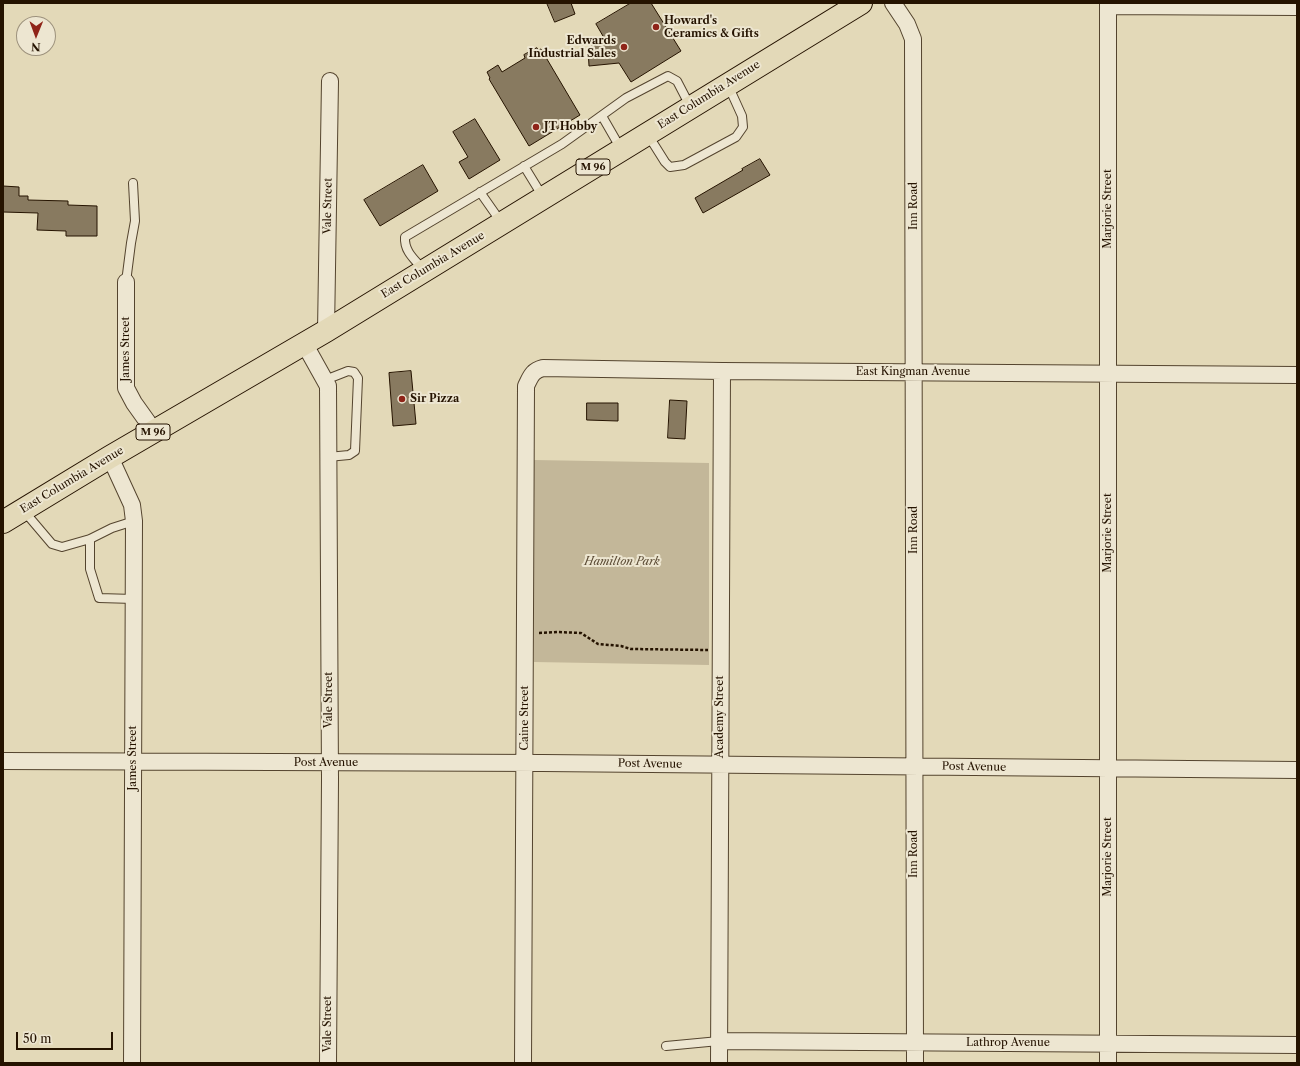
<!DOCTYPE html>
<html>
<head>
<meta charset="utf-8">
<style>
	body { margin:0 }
	#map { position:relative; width:1300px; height:1066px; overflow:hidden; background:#e3d9b8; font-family:"Libre Caslon Text",serif }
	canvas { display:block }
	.frame { position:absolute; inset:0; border:4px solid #251300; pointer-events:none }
	.north { position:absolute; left:16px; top:16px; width:40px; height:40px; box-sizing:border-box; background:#ede6d1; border:1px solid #9d927d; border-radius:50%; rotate:181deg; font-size:11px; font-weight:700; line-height:16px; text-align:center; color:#251300 }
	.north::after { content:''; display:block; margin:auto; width:14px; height:18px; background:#8f2418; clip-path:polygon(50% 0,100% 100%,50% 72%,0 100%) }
	.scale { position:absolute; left:16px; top:1032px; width:97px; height:18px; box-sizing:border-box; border:2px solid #251300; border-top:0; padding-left:5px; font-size:12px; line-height:14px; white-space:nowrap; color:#251300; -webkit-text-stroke:3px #ede6d1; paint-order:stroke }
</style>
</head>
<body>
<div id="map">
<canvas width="1300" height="1066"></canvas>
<div class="frame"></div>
<div class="north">N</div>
<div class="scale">50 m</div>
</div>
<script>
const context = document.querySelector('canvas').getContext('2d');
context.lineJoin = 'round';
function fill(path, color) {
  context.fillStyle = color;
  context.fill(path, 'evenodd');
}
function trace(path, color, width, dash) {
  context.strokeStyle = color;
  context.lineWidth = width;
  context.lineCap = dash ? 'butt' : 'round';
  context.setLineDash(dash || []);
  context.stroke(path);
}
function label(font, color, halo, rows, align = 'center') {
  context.font = font + ' "Libre Caslon Text",serif';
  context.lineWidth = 4;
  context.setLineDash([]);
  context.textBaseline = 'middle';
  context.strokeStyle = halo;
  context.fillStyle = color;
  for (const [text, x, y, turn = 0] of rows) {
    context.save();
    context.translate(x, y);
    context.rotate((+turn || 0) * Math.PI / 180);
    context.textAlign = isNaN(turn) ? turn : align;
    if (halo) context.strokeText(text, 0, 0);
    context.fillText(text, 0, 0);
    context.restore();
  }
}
const green = new Path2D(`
	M534 460 709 463V665L534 662Z`);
const building = new Path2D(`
	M547 3H571L575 14 555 22Z
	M631 3H651L681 51 631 82 619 63 589 66 588 49H593L592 44 607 43 596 24Z
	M537 48 538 50 541 49 580 115 529 146 489 79 490 78 487 72 498 65 502 72 525 58 524 55Z
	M475 119 500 160 469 179 459 162 468 157 453 132Z
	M760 159 770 175 703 213 695 198 743 170 742 169Z
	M423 165 438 191 380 226 364 200Z
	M3 186 19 187V196H28V200L68 201V205L97 206V236H66V231L37 230 38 213 3 212Z
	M411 371 416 424 393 426 389 373Z
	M670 400 687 401 685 439 668 438Z
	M587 403H618V421L587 420Z`);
const path = new Path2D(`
	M539 633 557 632 581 633 598 644 621 646 631 649 708 650`);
const lane = new Path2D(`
	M602 116 621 149
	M648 135 665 162 670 167 684 165 736 137 743 127 742 116 728 85
	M524 166 543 197
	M480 192 501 222
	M423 269C414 259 404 251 405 237L562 144 626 98 668 76 677 81 690 106
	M126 282 131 243 135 221 133 183
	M325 380 348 371 354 372 358 378 355 451 349 455 328 457
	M24 511 52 544 62 547 90 539 112 528 134 521
	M90 539V569L99 598 134 599
	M666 1046 719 1041`);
const street = new Path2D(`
	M893 3 907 24 913 39 915 1063
	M1108 3V1063
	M1108 6 1297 7
	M126 282V388L134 403 154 431
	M326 331 330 81
	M304 343 328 386 330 780 328 1063
	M110 457 132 505 134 521 132 1063
	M3 761 543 763 1297 770
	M719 1041 1297 1045
	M523 1063 526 386C531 376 532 371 543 368L722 371 1297 375
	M719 1063 722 371`);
const primary = new Path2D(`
	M3 522 110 457 326 331 861 3`);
const markers = [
	[656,27,4,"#8f2418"],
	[624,47,4,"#8f2418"],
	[536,127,4,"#8f2418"],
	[402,399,4,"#8f2418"]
];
const shields = [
	[593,167,34],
	[153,432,34]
];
const shieldNames = [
	["M 96",593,167],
	["M 96",153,432]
];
const poiNames = [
	["Howard's",664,21],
	["Ceramics & Gifts",664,34],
	["Edwards",616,41,"right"],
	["Industrial Sales",616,54,"right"],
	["JT Hobby",544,127],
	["Sir Pizza",410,399]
];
const streetNames = [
	["East Columbia Avenue",709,95,-32],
	["Vale Street",328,206,-89],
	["Inn Road",914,206,-90],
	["Marjorie Street",1108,209,-90],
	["East Columbia Avenue",433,265,-31],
	["James Street",126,349,-90],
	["East Kingman Avenue",913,372],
	["East Columbia Avenue",72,480,-31],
	["Inn Road",914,530,-90],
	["Marjorie Street",1108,533,-90],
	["Vale Street",329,700,-90],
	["Academy Street",720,717,-90],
	["Caine Street",525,718,-90],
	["James Street",133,758,-90],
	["Post Avenue",326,763],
	["Post Avenue",650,764,1],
	["Post Avenue",974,767,1],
	["Inn Road",914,854,-90],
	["Marjorie Street",1108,857,-90],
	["Vale Street",328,1024,-90],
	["Lathrop Avenue",1008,1043]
];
const parkNames = [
	["Hamilton Park",622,562]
];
fill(green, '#c3b799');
fill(building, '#887a60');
trace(building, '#251300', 1);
trace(lane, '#54442e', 10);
trace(street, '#54442e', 18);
trace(primary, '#251300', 24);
trace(path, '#251300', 2.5, [3, 2]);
trace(lane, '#ede6d1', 8);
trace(street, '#ede6d1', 16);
trace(primary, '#e3d9b8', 22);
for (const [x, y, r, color] of markers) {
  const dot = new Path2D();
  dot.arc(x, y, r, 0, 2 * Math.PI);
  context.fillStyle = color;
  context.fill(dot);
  trace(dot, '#ede6d1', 1.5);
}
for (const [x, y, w] of shields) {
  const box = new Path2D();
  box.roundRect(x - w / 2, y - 8, w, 16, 3);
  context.fillStyle = '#ede6d1';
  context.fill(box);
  trace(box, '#251300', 1);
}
label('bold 10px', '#251300', null, shieldNames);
label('bold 11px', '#251300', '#ede6d1', poiNames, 'left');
label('11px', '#251300', '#ede6d1', streetNames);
label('italic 11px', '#5c4c36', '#ede6d1', parkNames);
</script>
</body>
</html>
